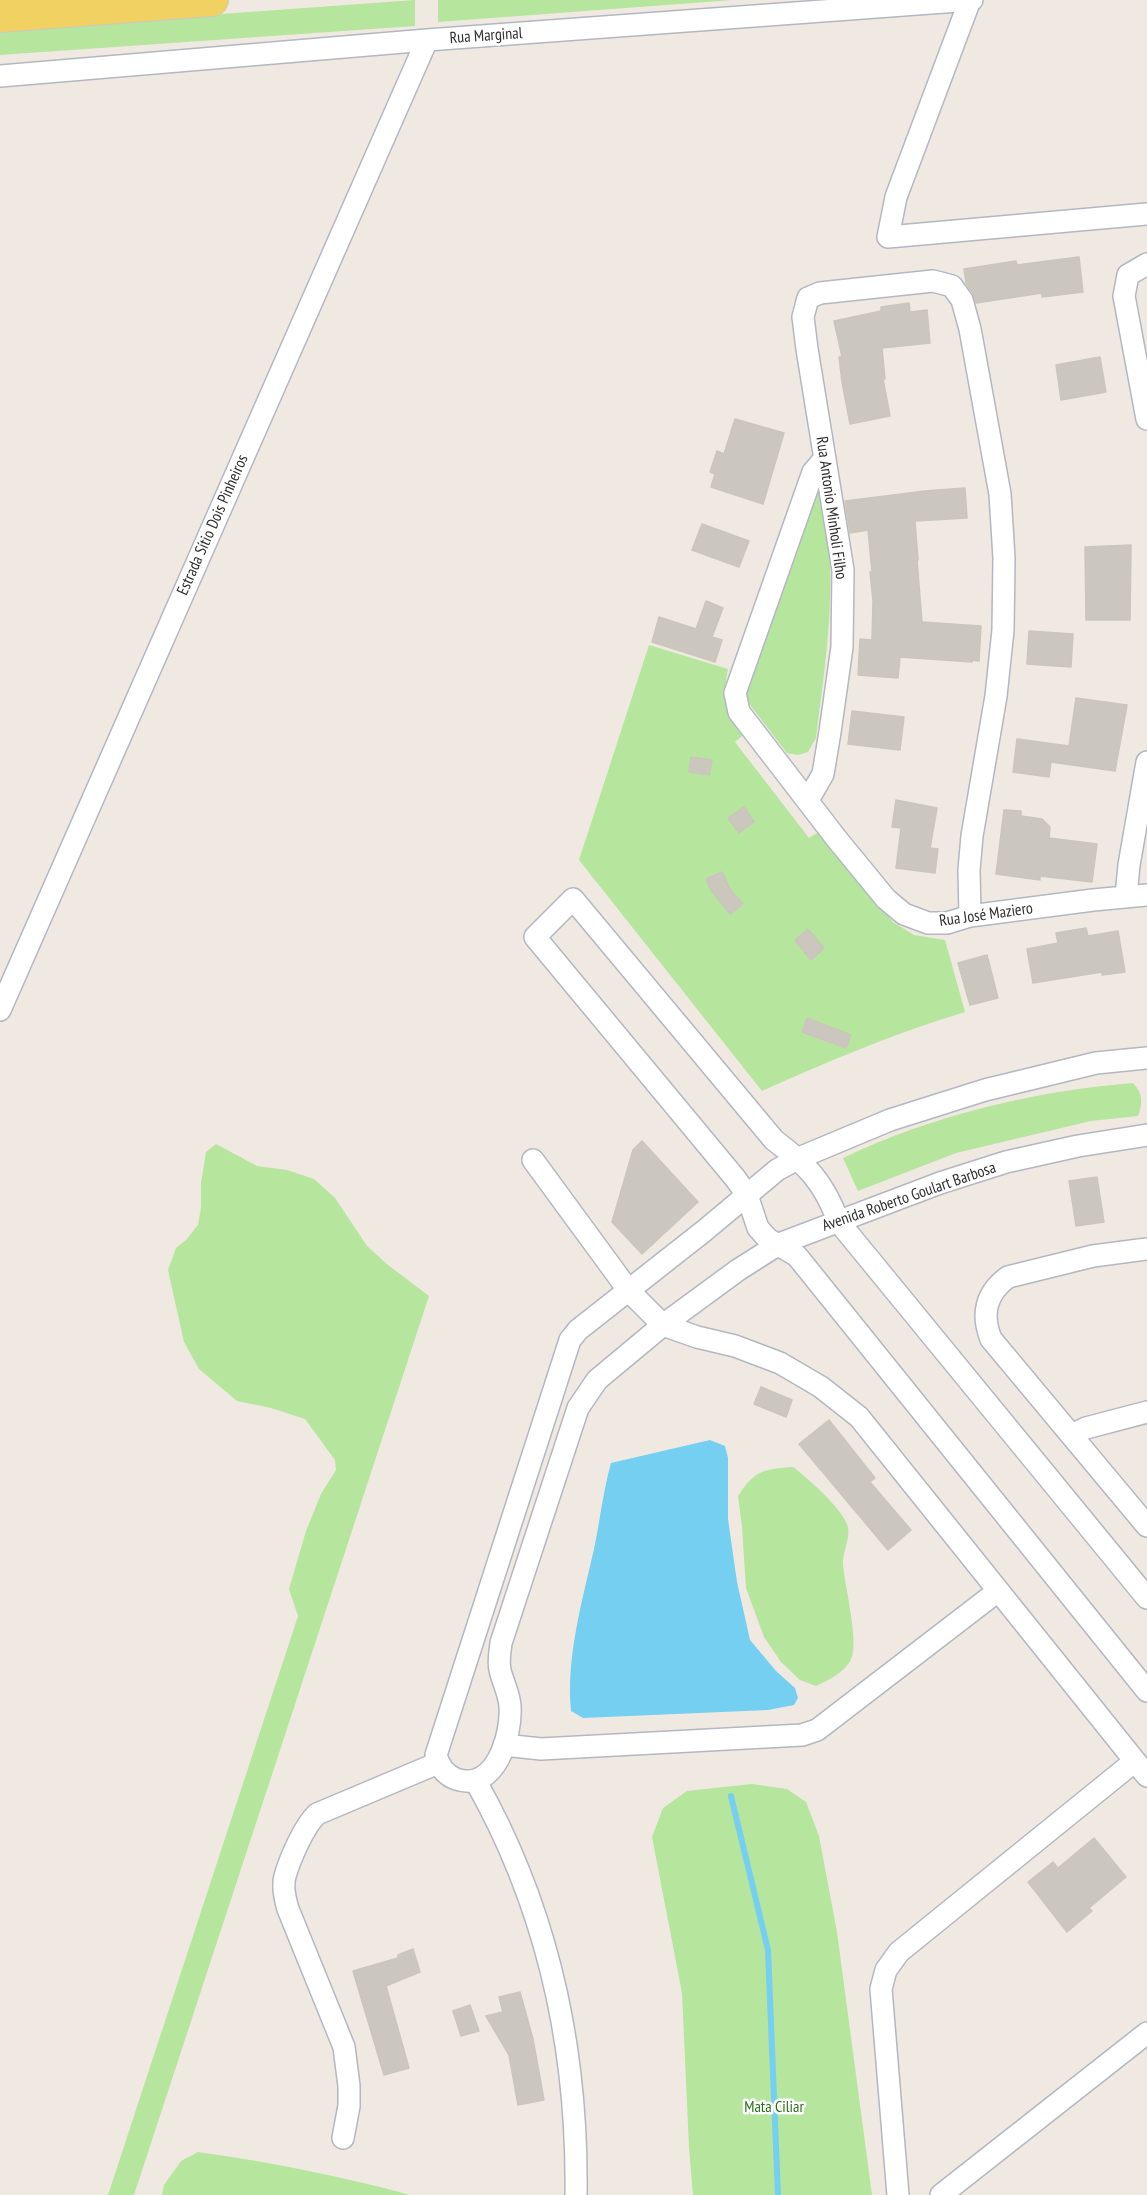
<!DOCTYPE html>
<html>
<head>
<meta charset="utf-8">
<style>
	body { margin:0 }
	canvas { display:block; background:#efe9e1 }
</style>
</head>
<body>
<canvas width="1147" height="2195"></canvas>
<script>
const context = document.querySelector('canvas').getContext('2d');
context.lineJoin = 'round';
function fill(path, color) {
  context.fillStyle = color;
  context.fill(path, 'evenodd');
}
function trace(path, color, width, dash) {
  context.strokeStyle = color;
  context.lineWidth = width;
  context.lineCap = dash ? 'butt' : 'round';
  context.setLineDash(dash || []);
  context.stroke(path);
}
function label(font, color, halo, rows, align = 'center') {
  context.font = font + ' "PT Sans Narrow",sans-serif';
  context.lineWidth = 5;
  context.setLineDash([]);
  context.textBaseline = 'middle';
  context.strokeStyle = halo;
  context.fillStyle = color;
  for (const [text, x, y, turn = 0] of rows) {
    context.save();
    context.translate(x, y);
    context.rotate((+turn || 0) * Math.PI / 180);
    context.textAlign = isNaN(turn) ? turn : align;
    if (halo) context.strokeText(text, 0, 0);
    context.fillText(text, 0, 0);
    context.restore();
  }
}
const green = new Path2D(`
	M415 0V26L0 55V30Z
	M438 0H733L438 22Z
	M820 492C827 509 828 527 829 546 834 610 824 674 816 738L808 752 798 755 787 753 747 701V693L753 668 813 496Z
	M649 645 728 669C722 697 727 712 743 735L735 742 809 838 820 831 893 922 914 935 945 940 965 1012C895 1033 829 1061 762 1091L579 860Z
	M1133 1083C1143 1094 1143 1102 1138 1116L1091 1121 956 1153 858 1191 843 1158C933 1115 1034 1091 1133 1083Z
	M216 1144 257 1166 287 1170 314 1179 335 1198 367 1246 388 1265 429 1296 134 2195H108L298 1616 289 1589 306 1531 321 1494 336 1470 335 1460 305 1419 271 1408 237 1401 199 1369 184 1342 168 1270 176 1248 186 1240 198 1225 201 1208V1183L206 1152Z
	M793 1467C808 1478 840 1507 847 1524 852 1536 842 1552 843 1565 845 1587 858 1637 852 1657 847 1671 829 1680 816 1686L800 1680 781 1662 764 1637 746 1588 742 1527 738 1496C755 1470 764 1469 793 1467Z
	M752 1784 787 1789 806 1802 819 1836 837 1932 872 2195H693L689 2147 682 1993 652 1837 663 1808 687 1791Z
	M198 2152C270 2162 341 2176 410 2195H162L164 2185 181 2161Z`);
const water = new Path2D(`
	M710 1440 725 1446 728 1458V1519L737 1582 750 1640 776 1671 795 1688 798 1698 794 1705 768 1710 583 1718 571 1711C566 1657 582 1602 594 1549 600 1520 603 1492 611 1463Z`);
const stream = new Path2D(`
	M731 1796 768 1950 778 2195`);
const building = new Path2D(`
	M1079 257 1083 292 1042 297V293L976 303 973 293 966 283 964 269 1016 261 1017 265Z
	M909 303 910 312 927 310 930 343 882 348 885 379H883L890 416 850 424 842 382 839 357H842L834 321 881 311V307Z
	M1100 357 1106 392 1061 400 1056 365Z
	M735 419 784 433 763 504 711 487 715 474 710 472 717 451 724 454Z
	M965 488 967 518 915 521 918 560H917L922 622 981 626 979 661 972 660V662L900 657 898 678 858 675 860 639 872 640 873 601 870 572H872L868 530 850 533 845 501 925 491Z
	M702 524 749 541 739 567 692 550Z
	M1131 545 1130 620H1086L1085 547Z
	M706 601 723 608 712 637 722 640 715 662 652 642 659 617 696 629Z
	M1029 631 1073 634 1071 667 1027 664Z
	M1076 698 1127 705 1115 771 1051 762 1049 777 1013 772 1017 739 1069 746Z
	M852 711 904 717 900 750 848 744Z
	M691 757 712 760 709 775 689 772Z
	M896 800 937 808 930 848 938 849 935 873 896 868 901 828 892 827Z
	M744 807 754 822 739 833 728 818Z
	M1004 810 1021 811V816L1042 819 1050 827 1049 838 1097 844 1092 882 1040 876V880L996 874Z
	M722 872 730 889 743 904 730 914 711 890 706 879Z
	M1086 928 1088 936 1118 931 1125 972 1102 975V972L1033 983 1027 949 1058 943 1056 933Z
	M808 929 824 948 811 960 795 940Z
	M987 955 998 998 970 1005 958 963Z
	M807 1018 851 1035 846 1048 802 1032Z
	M642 1141 698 1202 642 1254 612 1222 633 1150Z
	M1097 1177 1104 1222 1076 1226 1069 1181Z
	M761 1387 792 1400 786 1417 754 1404Z
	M829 1420 875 1478 870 1482 911 1530 888 1550 799 1444Z
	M1094 1838 1126 1877 1089 1908 1092 1911 1067 1932 1028 1882 1053 1862 1058 1868Z
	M413 1949 420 1972 386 1986 409 2068 384 2075 353 1971 398 1958V1955Z
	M520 1992 533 2039 544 2100 518 2105 509 2055 486 2016 503 2012 499 1997Z
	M470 2005 479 2031 461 2036 453 2011Z`);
const street = new Path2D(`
	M970 0 896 197 888 237 1147 214
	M0 76 427 40 972 0
	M1147 264 1128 275 1124 296 1147 419
	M825 458 813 472 735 693 739 712 836 838 886 899 904 914 928 923H947L970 916 1093 900 1147 895
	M808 800 823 774 830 732 842 647 843 570 807 349 803 317 808 298 820 293 933 281 952 286 962 300 970 329 1000 494 1004 558 1003 630 996 696 972 836 969 870 970 916
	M1126 896 1129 865 1147 762
	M0 1010 427 40
	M1147 1058 1096 1063 985 1090 890 1120 799 1158 777 1170 704 1231 578 1330 570 1340 436 1755C439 1766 445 1775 456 1779 496 1793 512 1734 510 1706 509 1693 503 1683 500 1670 498 1661 500 1652 501 1643L578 1408 597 1380 663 1325 738 1270 779 1244 940 1183 1006 1162 1078 1146 1147 1135
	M533 1160 629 1291 663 1325 697 1337 735 1346 780 1363 821 1387 859 1417 1147 1776
	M1147 1249 1093 1256 1008 1277C986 1293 981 1314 991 1339L1147 1526
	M1071 1435 1086 1428 1147 1412
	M1147 1598 838 1221C824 1182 806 1164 774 1140L573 899 535 937 735 1178 747 1195 758 1228 768 1239 797 1256 1147 1691
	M504 1745 541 1749 802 1735 817 1730 998 1591
	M475 1780C547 1907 578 2049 576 2195
	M343 2138 349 2106V2086L344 2047 288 1909C285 1899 282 1887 285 1876 290 1859 304 1826 317 1814L438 1763
	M898 2195 881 1989 886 1970 899 1952 1135 1761
	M941 2195 1147 2033`);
const primary = new Path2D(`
	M0 16 212 0`);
const streetNames = [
	["Rua Marginal",486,36,-4],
	["Rua Antonio Minholi Filho",831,508,82],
	["Estrada Sítio Dois Pinheiros",213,525,-66],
	["Rua José Maziero",986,915,-8],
	["Avenida Roberto Goulart Barbosa",909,1197,-19]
];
const parkNames = [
	["Mata Ciliar",774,2107]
];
fill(green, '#b6e59e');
fill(water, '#75cff0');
trace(stream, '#75cff0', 6);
fill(building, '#cbc7bf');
trace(building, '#cbc5ba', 1.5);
trace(street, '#b4b7c1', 24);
trace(primary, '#c9c9c9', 34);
trace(street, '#fff', 21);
trace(primary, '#f2d163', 32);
label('16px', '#2e2e2e', '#fff', streetNames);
label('16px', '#2c6e1b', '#fff', parkNames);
</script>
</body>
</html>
